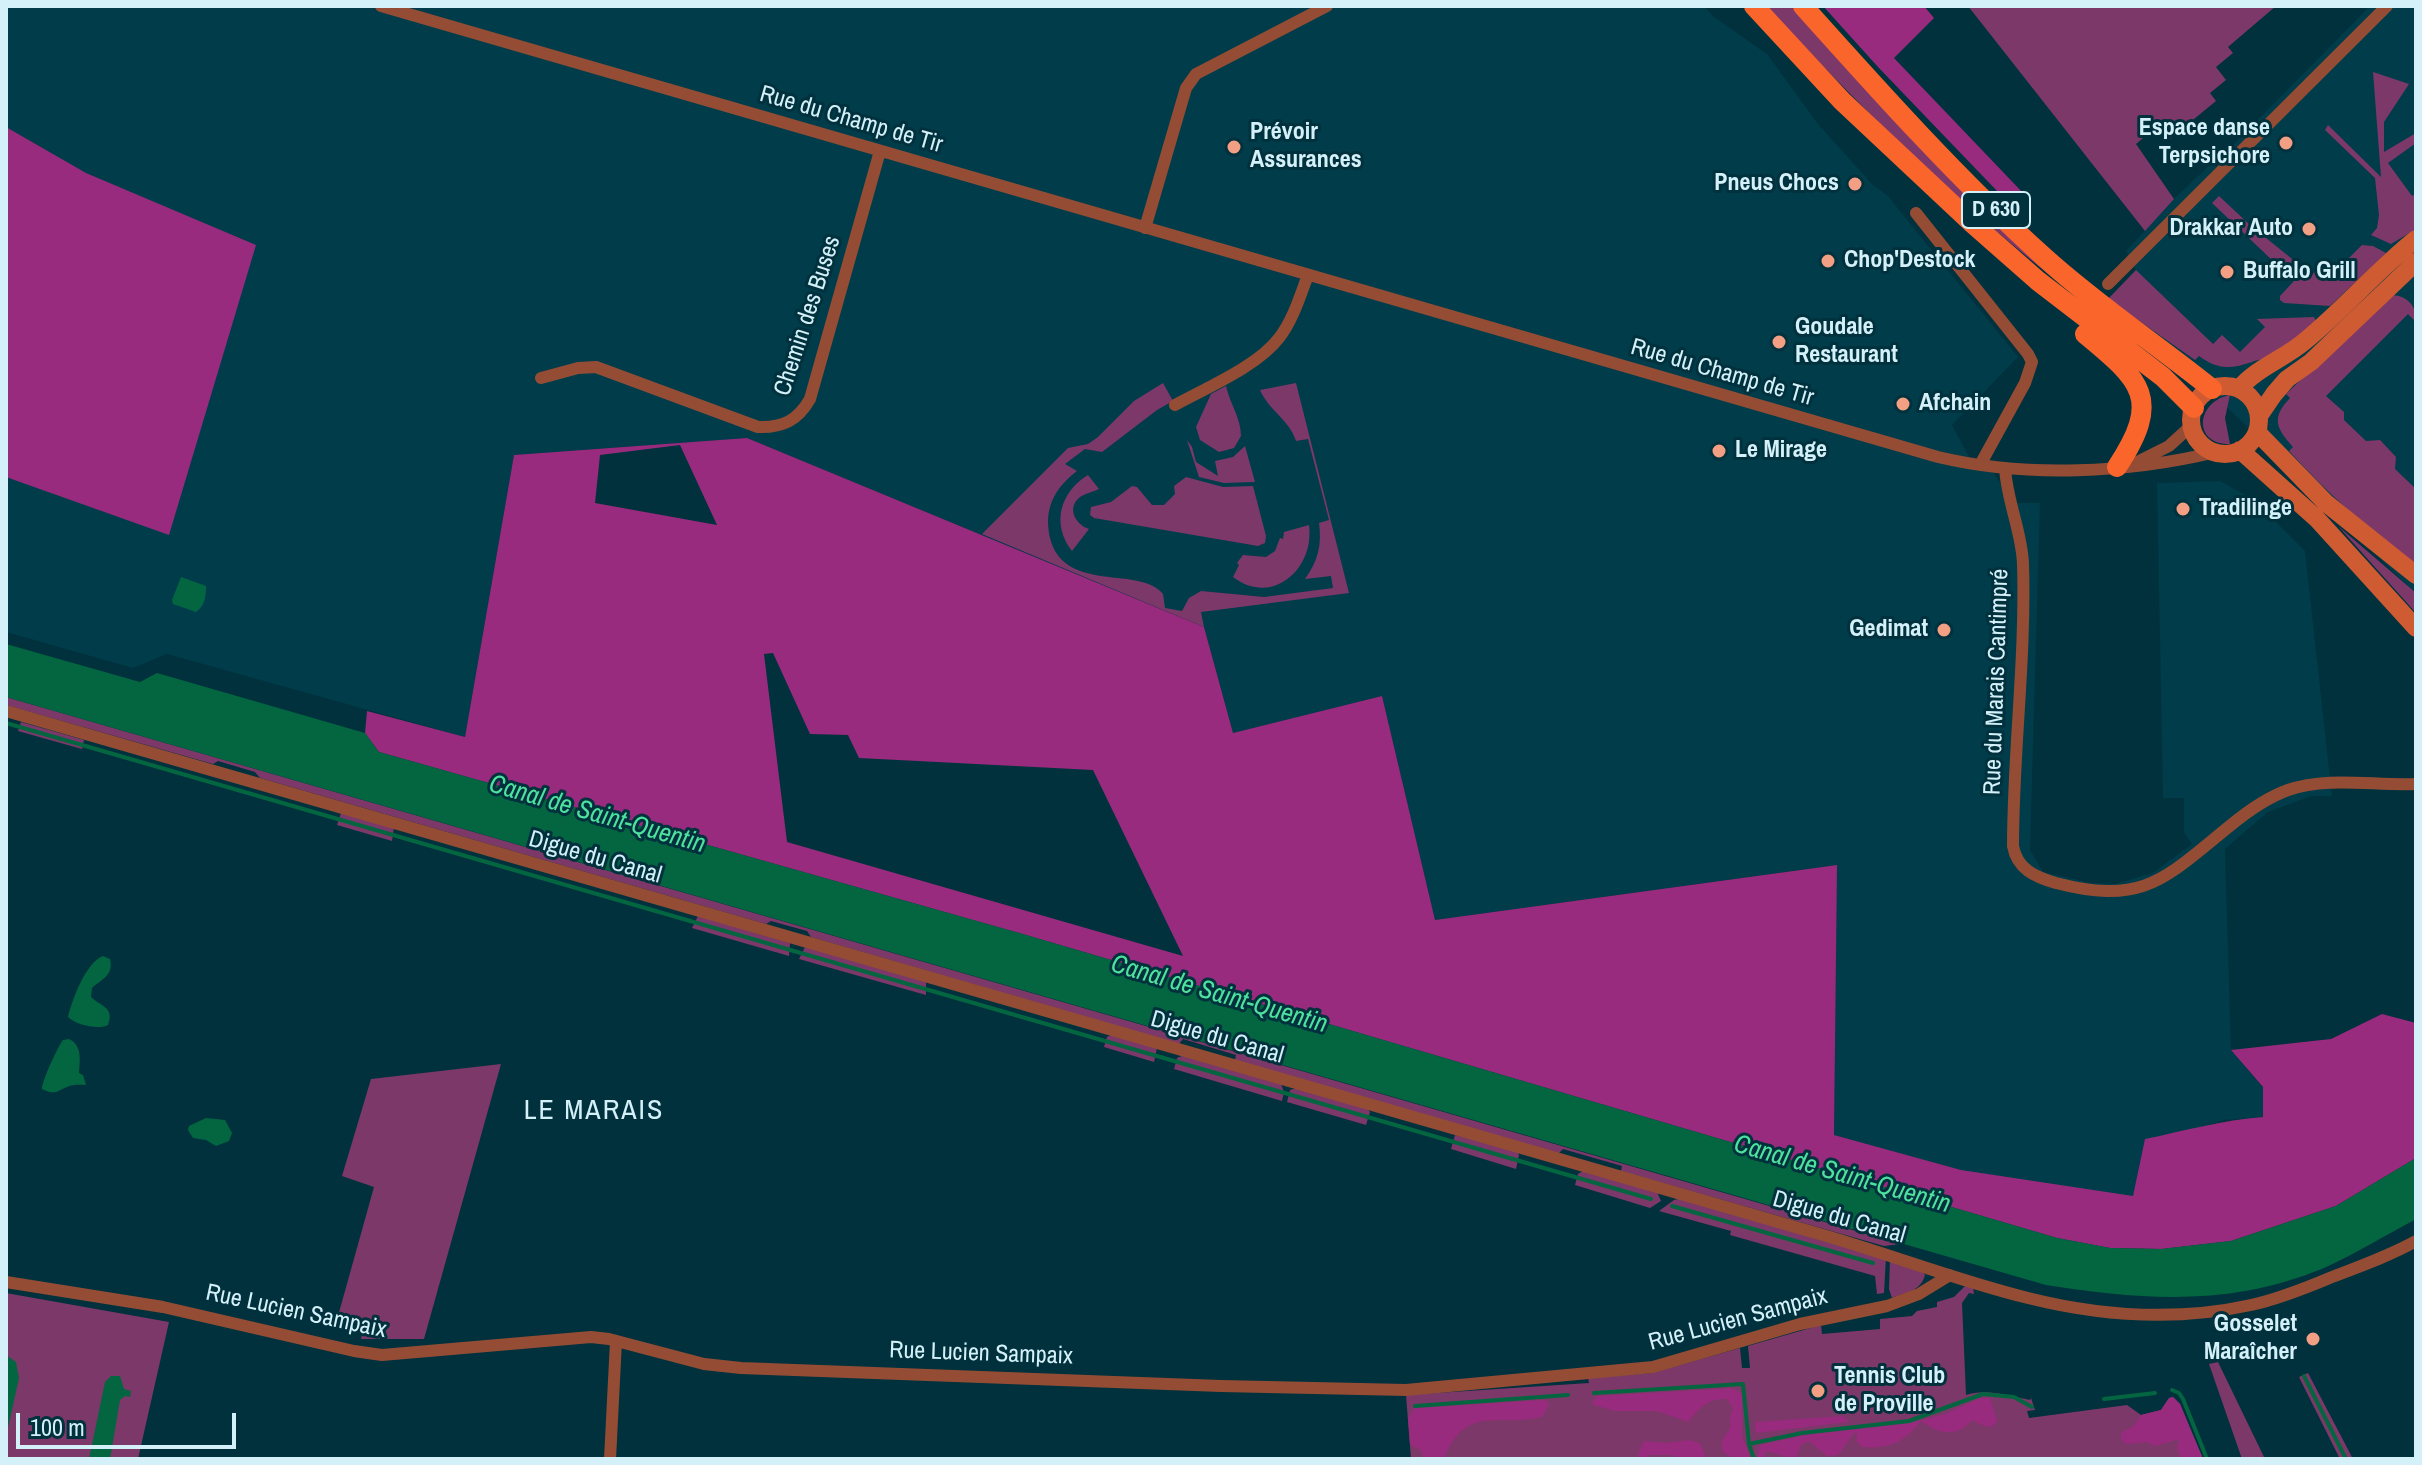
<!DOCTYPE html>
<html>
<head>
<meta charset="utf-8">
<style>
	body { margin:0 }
	#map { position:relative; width:2422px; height:1465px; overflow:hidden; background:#01313d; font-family:"Archivo Narrow",sans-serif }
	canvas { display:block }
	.frame { position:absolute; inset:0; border:8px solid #d4f1fa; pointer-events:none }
	.scale { position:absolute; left:16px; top:1413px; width:220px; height:36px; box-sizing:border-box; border:4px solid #d4f1fa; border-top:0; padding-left:10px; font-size:24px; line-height:28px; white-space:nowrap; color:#d4f1fa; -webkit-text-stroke:6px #01313d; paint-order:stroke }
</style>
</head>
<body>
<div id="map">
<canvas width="2422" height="1465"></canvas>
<div class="frame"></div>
<div class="scale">100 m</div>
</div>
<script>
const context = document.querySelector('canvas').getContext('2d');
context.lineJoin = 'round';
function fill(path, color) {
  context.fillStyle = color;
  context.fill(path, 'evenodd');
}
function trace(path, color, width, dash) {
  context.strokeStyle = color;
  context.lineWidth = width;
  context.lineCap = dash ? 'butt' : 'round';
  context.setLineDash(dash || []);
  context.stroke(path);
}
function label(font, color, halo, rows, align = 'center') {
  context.font = font + ' "Archivo Narrow",sans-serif';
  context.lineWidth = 6;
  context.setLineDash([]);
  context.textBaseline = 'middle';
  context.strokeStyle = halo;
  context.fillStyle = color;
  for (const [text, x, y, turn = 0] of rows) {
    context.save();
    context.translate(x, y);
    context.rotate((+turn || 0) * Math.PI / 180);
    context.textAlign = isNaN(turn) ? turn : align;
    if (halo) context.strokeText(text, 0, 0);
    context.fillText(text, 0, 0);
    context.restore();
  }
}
const built = new Path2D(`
	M6 6H1704L1714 17 1767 54 1818 124 1873 185 1887 195 2018 357 1952 425 1974 466 1993 472 2014 503H2040L2030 850 2043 872 2091 883 2115 884 2153 873 2192 844 2184 833V798H2163L2157 483 2220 481 2253 499 2305 551 2332 796H2312L2268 812 2225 849 2231 1050 2263 1088V1117L2224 1120 2196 1129 2151 1214 2106 1211 1834 1135 1836 865 1435 920 1382 696 1233 733 1204 627 747 438 514 455 465 737 167 654 133 668 6 632Z
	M2370 6H2416V594L2233 413 2108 299 2136 270 2126 251 2174 199 2215 160 2217 161Z`);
const green = new Path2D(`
	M1766 6H1794L2050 275C1947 194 1855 101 1766 6Z
	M1968 6H2276L2228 47 2233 53 2216 67 2226 80 2210 93 2216 101 2166 142 2155 128 2136 144 2174 199 2145 231Z
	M2373 72 2409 84 2384 122V152L2416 133V143L2388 163 2412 196 2416 193V229L2391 244 2371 235 2377 228 2379 215 2375 178 2325 130 2328 125 2381 177Z
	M2219 196 2250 225 2312 275 2322 262 2338 269 2362 245 2373 246 2386 253 2330 306 2284 303 2280 300V296L2294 281 2212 203Z
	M2136 270 2213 344 2222 335 2240 352 2265 327 2257 319 2314 317 2316 321C2300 335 2285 353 2264 359 2260 360 2256 360 2252 362 2231 369 2218 370 2199 356L2195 360 2108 299Z
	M2391 295C2406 295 2418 306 2415 321L2408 314 2326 396 2344 412V420L2366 441 2380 440 2396 457 2395 469 2416 489V568C2371 531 2328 494 2289 451L2293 447C2276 428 2271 418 2290 398L2286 394Z
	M1163 383 1173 401 1157 410 1102 452 1085 449 1065 464 1077 471C1060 484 1048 500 1048 523 1051 599 1140 563 1163 594L1165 608 1182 611 1189 598 1201 591 1264 597 1333 588 1331 576 1305 579C1318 561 1322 545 1319 523L1329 520 1308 439 1296 441C1289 419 1269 411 1260 390L1296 383 1349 593 1201 612 1204 627 982 534 1068 448 1088 444 1098 437 1134 401Z
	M1226 386C1230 404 1241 418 1241 436L1234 448 1219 452 1200 440 1196 427 1211 394Z
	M2230 395 2225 418 2230 444C2193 445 2195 402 2230 395Z
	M1187 440 1192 447 1196 462 1218 476 1215 461 1233 457 1245 446 1255 482 1224 483 1199 477Z
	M1088 475 1099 489C1093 492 1086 493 1080 497 1066 508 1076 525 1089 529L1072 551C1051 524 1060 492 1088 475Z
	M1186 477 1223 487 1253 486 1266 536 1265 543 1258 546 1094 518 1090 515 1091 507 1111 502 1132 486 1137 487 1152 505H1164L1175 494 1174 486Z
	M1309 525C1315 569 1272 607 1233 577L1239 565 1237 563 1243 555 1266 557 1275 551 1280 538 1283 539 1284 532Z
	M2338 526 2416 593V613Z
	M6 697 1901 1244 1884 1246 1621 1171 1622 1166 1563 1149 1558 1154 1235 1060 1236 1055 1183 1039 1179 1044 811 937 807 931 771 921 766 924 260 778 255 772 218 761 213 764 6 705Z
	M21 722 84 740 82 749 18 731Z
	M341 813 394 827 392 841 337 825Z
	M698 916 790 943 789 956 692 928Z
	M805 947 926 980V995L799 959Z
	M1111 1035 1157 1048 1154 1062 1104 1047 1107 1037Z
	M1182 1056 1281 1084 1284 1092 1282 1101 1174 1069 1177 1058Z
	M501 1064 424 1339H361L364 1323 338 1316 374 1187 342 1176 371 1079Z
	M1297 1088 1367 1108 1370 1112 1366 1125 1287 1102 1290 1090Z
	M1455 1135 1517 1151 1519 1155 1516 1169 1451 1149Z
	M1583 1171 1657 1192 1661 1201 1650 1208 1575 1185 1578 1174Z
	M1681 1198 1886 1257 1884 1293 1877 1294 1875 1276 1730 1235 1731 1231 1659 1211 1674 1200Z
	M1890 1259 1923 1272 1925 1275C1921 1291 1905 1293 1892 1298L1889 1289Z
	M1965 1286 1973 1288 1974 1294 1969 1293 1962 1303 1966 1395C1986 1388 2009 1396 2030 1400L2031 1398 2035 1410 2027 1411 2029 1418 2127 1405 2141 1415 2161 1410 2169 1398 2173 1397 2180 1404 2203 1459H1411L1406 1395 1589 1383 1588 1378 1652 1373 1740 1348 1742 1368H1750L1748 1346 1821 1325 1822 1334 1880 1329V1319L1912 1316 1917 1311 1937 1307V1302L1954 1297Z
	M6 1293 169 1322 138 1459H6Z
	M2218 1362 2265 1459H2242L2209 1364Z
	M2308 1373 2353 1459H2340L2299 1377Z`);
const forest = new Path2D(`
	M1823 6H1924L1934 18 1894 58 2024 194 2022 217 1878 67Z
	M6 127 86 173 256 245 169 535 6 477Z
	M747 438 1204 627 1233 733 1382 696 1435 920 1837 865 1834 1135 1961 1170 2133 1196 2145 1139C2184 1131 2222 1120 2263 1117V1087L2231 1050 2331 1039 2382 1014 2416 1023V1158L2336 1206 2231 1241 2162 1249 2110 1248 2057 1238 1026 935 379 752 365 733 367 711 465 737 514 455ZM680 445 717 525 595 503 600 455ZM773 653 810 734 848 735 859 758 1093 770 1183 956 787 842 764 654Z
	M1733 1388 1742 1394V1436L1751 1459C1737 1459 1714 1457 1724 1437 1727 1432 1729 1432 1730 1426 1731 1419 1729 1415 1733 1408L1727 1399C1707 1398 1700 1408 1688 1422L1657 1411H1615L1594 1405 1592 1402 1597 1396Z
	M2173 1397 2180 1404 2203 1459H2181L2177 1448 2179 1439 2155 1446 2147 1442 2126 1444 2121 1439V1433L2134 1426 2141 1415 2161 1410 2169 1398Z
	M1980 1398H1990L1997 1421 1992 1427 1981 1425 1972 1420C1958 1438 1938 1434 1921 1421 1904 1442 1890 1449 1862 1447L1856 1441 1857 1433H1854L1838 1455 1827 1456 1809 1441 1801 1445 1796 1458C1785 1458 1777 1453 1766 1451L1764 1459H1757L1760 1445 1803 1435 1910 1423 1945 1414Z
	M1543 1400 1547 1401 1549 1405 1542 1417C1500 1427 1465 1403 1444 1459H1424L1421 1451 1410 1444 1408 1418 1414 1408Z
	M1843 1416 1849 1422 1756 1433 1755 1422Z
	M1689 1440 1700 1443 1707 1459H1676L1673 1455H1648L1649 1459H1642L1638 1454 1644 1441 1666 1443Z`);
const water = new Path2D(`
	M181 577 206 586C206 596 205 606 196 612L173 604 172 600Z
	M6 644 140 682 157 673 365 733 379 752 1026 935 2057 1238 2110 1248 2161 1249 2231 1241 2336 1206 2416 1158V1219C2386 1235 2355 1254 2324 1268 2230 1307 2143 1300 2046 1285L6 697Z
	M103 956 110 959C114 975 102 979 92 988L91 997C100 1006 115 1007 108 1025 98 1030 76 1025 68 1017 72 1000 86 962 103 956Z
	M69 1039C82 1045 80 1059 79 1073L83 1075 86 1085C81 1085 73 1084 67 1087 56 1092 54 1095 42 1089 42 1081 57 1048 63 1040Z
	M206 1118 225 1120 232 1133 229 1141 216 1146 206 1140 193 1138 188 1130 189 1126Z
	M6 1355 16 1362 19 1378 6 1437Z
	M111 1376H120L124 1389 131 1391 130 1397 125 1396 120 1400 110 1459H89L105 1382Z`);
const stream = new Path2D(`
	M6 723 1651 1199
	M1672 1206 1873 1263
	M2304 1376 2346 1459
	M2172 1390 2179 1393 2183 1399 2207 1459
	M1594 1393 1743 1384 1749 1444 1802 1433 1909 1421 1983 1394 2014 1397 2032 1407
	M2104 1399 2155 1393
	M1415 1406 1568 1395
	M1749 1444 1754 1459`);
const minor = new Path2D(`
	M381 6 1938 457C2026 478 2129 473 2216 452
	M1916 213 2028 354 2032 362 2025 383 1980 465
	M1145 228 1186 88 1196 74 1327 6
	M2108 284 2387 6
	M541 378 578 368 596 367 758 427C783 428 798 420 810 399L880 151
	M1175 405C1206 388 1258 366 1279 338 1293 320 1300 296 1308 275
	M2131 465 2169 446 2192 425
	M2005 468C2007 502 2022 532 2023 564 2026 658 2013 752 2013 846 2017 869 2035 877 2056 883 2145 906 2165 878 2231 825 2248 811 2266 798 2288 790 2328 776 2374 786 2416 784
	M6 711 1823 1235C1892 1255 1959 1281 2028 1298 2100 1316 2178 1321 2251 1305 2279 1299 2306 1288 2332 1277 2361 1266 2389 1256 2416 1241
	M6 1282 163 1307 354 1351 382 1355 591 1337 609 1339 704 1364 741 1368 1221 1386 1406 1390 1653 1367 1800 1324 1887 1306 1919 1294 1950 1275
	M610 1459 616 1341`);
const secondary = new Path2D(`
	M2191 420a34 34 0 1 1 68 0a34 34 0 1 1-68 0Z
	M2239 389C2256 368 2284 359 2305 341 2344 309 2377 270 2416 239
	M2259 416 2274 394 2287 379 2311 362 2416 262
	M2257 432 2326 503 2416 575
	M2240 450 2317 519 2416 628`);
const primary = new Path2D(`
	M1754 6 1842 101 1972 223 2038 281 2163 377 2194 408
	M1803 6C1880 92 1958 179 2044 257 2097 305 2156 344 2212 389
	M2085 334C2142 381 2162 399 2117 467`);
const markers = [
	[2286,143,8,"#f39f83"],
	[1234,147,8,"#f39f83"],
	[1855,184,8,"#f39f83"],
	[2309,229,8,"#f39f83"],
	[1828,261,8,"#f39f83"],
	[2227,272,8,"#f39f83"],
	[1779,342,8,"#f39f83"],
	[1903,404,8,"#f39f83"],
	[1719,451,8,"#f39f83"],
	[2183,509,8,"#f39f83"],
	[1944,630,8,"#f39f83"],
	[2313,1339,8,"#f39f83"],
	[1818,1391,8,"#f39f83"]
];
const shields = [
	[1996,210,68]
];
const shieldNames = [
	["D 630",1996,210]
];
const streetNames = [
	["Rue du Champ de Tir",851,120,16],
	["Chemin des Buses",808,316,-72],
	["Rue du Champ de Tir",1722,373,16],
	["Rue du Marais Cantimpré",1997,682,-88],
	["Digue du Canal",595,858,16],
	["Digue du Canal",1217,1038,16],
	["Digue du Canal",1839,1218,16],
	["Rue Lucien Sampaix",296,1312,12],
	["Rue Lucien Sampaix",1738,1320,-15],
	["Rue Lucien Sampaix",981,1354,2]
];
const poiNames = [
	["Espace danse",2270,129,"right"],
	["Terpsichore",2270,157,"right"],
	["Prévoir",1250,133],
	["Assurances",1250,161],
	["Pneus Chocs",1839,184,"right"],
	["Drakkar Auto",2293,229,"right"],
	["Chop'Destock",1844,261],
	["Buffalo Grill",2243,272],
	["Goudale",1795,328],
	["Restaurant",1795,356],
	["Afchain",1919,404],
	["Le Mirage",1735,451],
	["Tradilinge",2199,509],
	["Gedimat",1928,630,"right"],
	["Gosselet",2297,1325,"right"],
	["Maraîcher",2297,1353,"right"],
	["Tennis Club",1834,1377],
	["de Proville",1834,1405]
];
const waterNames = [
	["Canal de Saint-Quentin",597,815,16],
	["Canal de Saint-Quentin",1219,995,16],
	["Canal de Saint-Quentin",1842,1175,16]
];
const quarterNames = [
	["LE MARAIS",594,1111]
];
fill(built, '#003c4a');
fill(green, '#7c3869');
fill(forest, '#982b7d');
fill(water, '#036640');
trace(stream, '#036640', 4);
trace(minor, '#944d34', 12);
trace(secondary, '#ce5b32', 18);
trace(primary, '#fa652c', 20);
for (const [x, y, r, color] of markers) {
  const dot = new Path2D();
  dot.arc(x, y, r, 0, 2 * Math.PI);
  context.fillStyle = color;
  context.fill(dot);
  trace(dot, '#01313d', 3);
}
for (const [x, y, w] of shields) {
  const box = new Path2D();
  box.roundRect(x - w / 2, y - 18, w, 36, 6);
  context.fillStyle = '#01313d';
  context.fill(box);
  trace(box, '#d4f1fa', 2);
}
label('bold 22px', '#d4f1fa', null, shieldNames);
label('24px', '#d4f1fa', '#01313d', streetNames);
label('bold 24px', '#d4f1fa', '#01313d', poiNames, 'left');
label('italic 26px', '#4ee29e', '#01313d', waterNames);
context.letterSpacing = '2px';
label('28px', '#d4f1fa', '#01313d', quarterNames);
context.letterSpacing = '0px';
</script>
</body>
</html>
